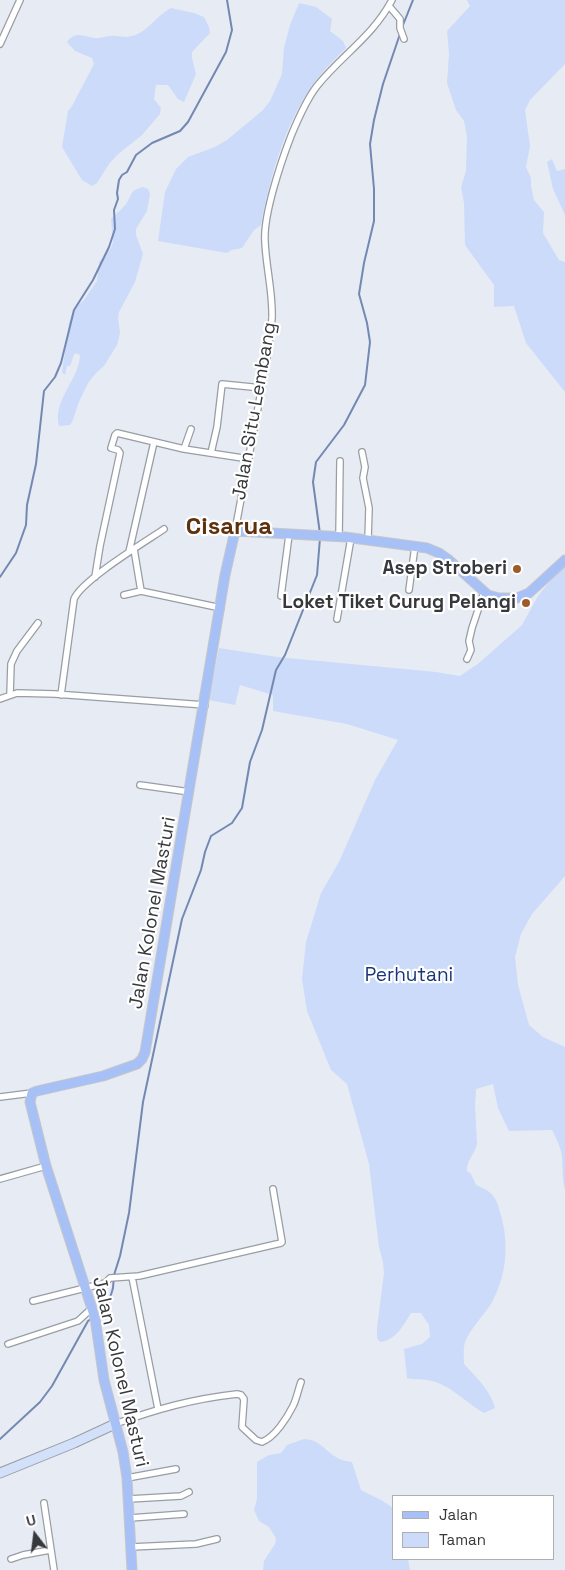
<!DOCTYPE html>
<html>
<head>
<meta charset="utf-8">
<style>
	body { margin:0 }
	#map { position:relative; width:565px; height:1570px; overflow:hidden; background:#e7ebf3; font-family:"Space Grotesk",sans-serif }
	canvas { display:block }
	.legend { position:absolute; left:392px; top:1495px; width:162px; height:65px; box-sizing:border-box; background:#fff; border:1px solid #afafb1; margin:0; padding:6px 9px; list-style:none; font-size:15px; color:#36383b }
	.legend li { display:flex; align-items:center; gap:10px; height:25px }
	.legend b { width:25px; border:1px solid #afafb1 }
	.north { position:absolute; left:10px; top:1510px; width:50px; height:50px; -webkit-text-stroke:4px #fff; paint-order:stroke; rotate:345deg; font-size:14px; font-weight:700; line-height:20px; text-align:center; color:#36383b }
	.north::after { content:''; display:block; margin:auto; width:18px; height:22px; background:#36383b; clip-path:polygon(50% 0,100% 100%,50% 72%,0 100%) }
</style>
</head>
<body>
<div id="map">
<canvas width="565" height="1570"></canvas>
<ul class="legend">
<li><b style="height:6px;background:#a7c0f6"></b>Jalan</li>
<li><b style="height:14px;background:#ccdbf9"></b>Taman</li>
</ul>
<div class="north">U</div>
</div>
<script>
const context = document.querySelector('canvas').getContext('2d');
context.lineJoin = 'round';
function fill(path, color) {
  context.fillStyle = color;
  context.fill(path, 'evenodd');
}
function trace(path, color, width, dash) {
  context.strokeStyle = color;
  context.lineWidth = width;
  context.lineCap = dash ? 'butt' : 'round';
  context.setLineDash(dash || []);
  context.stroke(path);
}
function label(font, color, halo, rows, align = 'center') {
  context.font = font + ' "Space Grotesk",sans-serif';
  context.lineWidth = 4.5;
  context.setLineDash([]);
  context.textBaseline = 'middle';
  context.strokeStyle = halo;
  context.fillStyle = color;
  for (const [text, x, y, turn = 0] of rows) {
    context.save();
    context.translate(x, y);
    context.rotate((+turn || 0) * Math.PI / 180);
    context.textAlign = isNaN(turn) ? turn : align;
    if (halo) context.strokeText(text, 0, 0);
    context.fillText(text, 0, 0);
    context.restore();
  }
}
const green = new Path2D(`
	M467 0H565V64L530 100 525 110 530 146 526 167 531 178V186L534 200 544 212 543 233 559 260 565 262V392L526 343 514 306 494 307V285L465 245 464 203 461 187 466 171 467 136 464 121 456 110 447 83 449 54 447 31 470 6Z
	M299 3 316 7 332 19 330 31 343 41 346 48C338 56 329 64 322 73 288 112 270 175 261 225L254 230 242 248 232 250 227 253 158 241 165 192 176 169 188 157 215 147 227 140 263 110 270 101 282 74 284 48 290 25Z
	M171 8 194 13 204 17 209 27 210 33 192 52V58L196 74 184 102 178 99 168 85H156L154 99 161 108 160 114 142 135 117 155 109 164 97 183 92 186 82 180 62 147 68 111 72 106 94 64 92 58 75 51 67 42C76 30 84 37 95 38 100 39 106 36 111 36 116 35 121 37 126 37 146 36 154 17 171 8Z
	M552 159 557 171 565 169V215L553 189 547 162Z
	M143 187 148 189 150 194 147 211 136 229V235L143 254 135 282 119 312 118 318 120 333 117 345 104 366 96 373 88 383 78 404 73 420 70 425 59 426C52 401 79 380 80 355L75 353C72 358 72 362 70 366H67L65 375 62 372 69 323 73 310 84 300 97 281 99 262 111 248 113 242 111 219C116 214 122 209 126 204 133 194 129 191 143 187Z
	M565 562V876L532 914 521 934 515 957 518 985 529 1025 543 1037 565 1047V1190C562 1178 563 1168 562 1157 561 1147 556 1138 552 1130L509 1131 498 1108 493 1084 476 1089 475 1105 477 1144C475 1154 466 1161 467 1171L471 1174 476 1185C496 1193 497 1200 502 1219 509 1248 506 1277 491 1304 483 1316 471 1328 465 1342 463 1348 464 1358 464 1364 476 1377 491 1391 495 1408L484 1413C466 1403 449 1383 427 1380 420 1379 414 1380 407 1378L404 1349 422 1344 430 1337 429 1325 421 1313H411C403 1326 396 1340 380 1342L377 1338V1328L384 1273 383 1262 379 1247 369 1164 347 1084 331 1070 307 1011 302 979 306 942 321 893 339 862 375 780 398 740 347 724 273 711V695L240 685 235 705 209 700 219 648 277 657 436 672 460 676 479 663 522 625 538 596Z
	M304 1439C320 1440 323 1449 336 1457 340 1460 346 1461 352 1462L361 1490C372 1496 383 1500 393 1508L394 1559H408L410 1570H263L264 1561 275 1544 276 1538 269 1527 259 1521 254 1510 257 1499V1462L269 1455 281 1453 287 1445Z`);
const stream = new Path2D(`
	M403 25 413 0
	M320 534 313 482 316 462 344 425 365 385 370 342 367 323 359 294 364 263 374 221V189L370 144 374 120 383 84 400 34
	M0 577 16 553 26 525 27 505 36 464 44 391 55 377 61 363 74 310 93 280 109 247 115 229 114 210 118 199 117 193 119 180 122 175 127 172 136 155 152 143 180 131 188 122 226 52 232 30 227 0
	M97 1315 107 1308 113 1288 114 1275 120 1256 129 1213 143 1102 182 919 201 870 205 852 211 836 232 823 242 808 250 762 262 730 276 670 285 655 317 575 320 538
	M0 1439 40 1402 52 1386 88 1321 91 1319`);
const street = new Path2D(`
	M389 6 400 19V28L404 39
	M0 44 20 0
	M191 429 184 449 249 459
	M362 452 365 467 363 478 369 508 368 540
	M211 453 217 427 222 384 262 388
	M235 531C243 486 252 442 260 397 265 371 270 344 272 318 273 293 266 267 265 242 263 215 281 162 291 136 298 119 306 100 317 86 342 55 373 36 392 0
	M339 537 340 461
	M134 549 141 591
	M129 552 154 442
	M95 577 100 546 120 453 118 450 111 448 115 435 117 433 184 449
	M409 590 415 546
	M124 595 141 591 221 608
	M281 596 289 535
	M337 619 351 538
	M467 659 471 650 469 641 472 628 484 592
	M10 695 11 664 17 651 38 623
	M61 695 74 599C82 580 145 542 164 529
	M0 699 17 693 55 694 205 705
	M140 785 190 792
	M0 1097 32 1093
	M0 1179 46 1166
	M132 1277 158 1409
	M33 1301 105 1283 110 1278 139 1276 281 1243 282 1242 273 1189
	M8 1344 78 1321 92 1308
	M115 1424C157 1409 192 1399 237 1394L241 1395 244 1399 242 1427 256 1440 262 1442C275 1437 287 1418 293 1406 297 1398 298 1390 301 1382
	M127 1478 176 1469
	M129 1499 181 1496 189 1492
	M44 1503 54 1570
	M130 1518 184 1514
	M131 1547 196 1544 217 1539
	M11 1559 23 1555 50 1550`);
const secondary = new Path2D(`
	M0 1473 74 1443 115 1424`);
const primary = new Path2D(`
	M132 1570 127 1478 123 1452 104 1380 95 1318 46 1166 30 1102 32 1093 37 1091 103 1076 137 1064 142 1059 145 1052 225 575 235 531 345 537 427 548 439 553 449 560 488 595 499 598H517L529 593 565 560`);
const markers = [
	[517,569,5,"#9d5a2a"],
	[526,603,5,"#9d5a2a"]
];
const streetNames = [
	["Jalan Situ Lembang",255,411,-80],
	["Jalan Kolonel Masturi",153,913,-80],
	["Jalan Kolonel Masturi",120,1372,77]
];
const poiNames = [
	["Asep Stroberi",507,569],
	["Loket Tiket Curug Pelangi",516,603]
];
const parkNames = [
	["Perhutani",409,976]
];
const districtNames = [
	["Cisarua",229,527]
];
fill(green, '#ccdbf9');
trace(stream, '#7388b2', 2);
trace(street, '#999da4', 8);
trace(secondary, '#999da4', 11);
trace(primary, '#c7c7c8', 11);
trace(street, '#fff', 5.5);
trace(secondary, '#d3e0fa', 9);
trace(primary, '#a7c0f6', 9);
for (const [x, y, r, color] of markers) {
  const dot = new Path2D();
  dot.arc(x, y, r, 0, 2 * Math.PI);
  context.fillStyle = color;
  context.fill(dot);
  trace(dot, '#fff', 2);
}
label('19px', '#36383b', '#fff', streetNames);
label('bold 19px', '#36383b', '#fff', poiNames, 'right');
label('19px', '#19367a', '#fff', parkNames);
label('bold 24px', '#5e310e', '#fff', districtNames);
</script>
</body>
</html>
